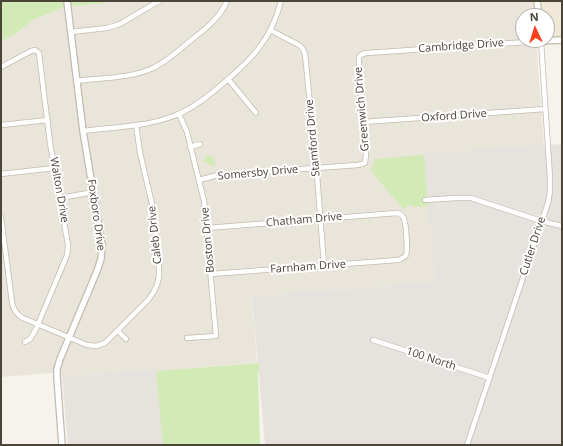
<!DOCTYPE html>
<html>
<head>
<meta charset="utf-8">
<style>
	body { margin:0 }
	#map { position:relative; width:563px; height:446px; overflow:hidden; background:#f6f3ec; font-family:"Open Sans",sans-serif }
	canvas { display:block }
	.frame { position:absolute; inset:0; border:2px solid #4b4439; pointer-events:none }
	.north { position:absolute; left:515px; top:8px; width:40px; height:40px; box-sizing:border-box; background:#fff; border:1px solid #b7b4b0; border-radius:50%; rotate:356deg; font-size:11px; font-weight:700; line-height:16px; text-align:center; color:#4b4439 }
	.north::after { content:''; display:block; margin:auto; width:14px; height:18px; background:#fc3f1d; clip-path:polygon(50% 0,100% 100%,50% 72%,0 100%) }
</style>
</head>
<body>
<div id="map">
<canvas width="563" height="446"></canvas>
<div class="frame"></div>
<div class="north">N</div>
</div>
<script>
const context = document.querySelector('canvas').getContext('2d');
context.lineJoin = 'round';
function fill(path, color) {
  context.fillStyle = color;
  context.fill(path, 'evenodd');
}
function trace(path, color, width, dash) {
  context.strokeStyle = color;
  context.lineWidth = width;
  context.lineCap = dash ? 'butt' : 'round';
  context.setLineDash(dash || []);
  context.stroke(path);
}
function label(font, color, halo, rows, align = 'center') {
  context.font = font + ' "Open Sans",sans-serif';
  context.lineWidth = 4;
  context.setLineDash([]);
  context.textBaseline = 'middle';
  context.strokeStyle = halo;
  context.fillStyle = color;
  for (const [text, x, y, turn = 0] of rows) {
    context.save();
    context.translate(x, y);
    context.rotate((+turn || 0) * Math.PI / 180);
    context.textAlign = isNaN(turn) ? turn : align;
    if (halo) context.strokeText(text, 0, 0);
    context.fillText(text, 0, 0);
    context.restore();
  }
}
const residential = new Path2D(`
	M108 1H533L534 16H523V40H536L544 146 425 153 435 282 252 296 257 363 157 371 62 375 51 373 1 377V42L15 34 33 20 64 7 104 3Z`);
const industrial = new Path2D(`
	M562 144V445H265L252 296 435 282 424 153Z
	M157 371 164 445H68L62 375Z`);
const education = new Path2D(`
	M541 1H562V36L549 37 547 36V16H543Z`);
const green = new Path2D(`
	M1 1H108L104 3 64 7 33 20 15 34 1 42Z
	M207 155 214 158 215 167 203 161Z
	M424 155 428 206 414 207 408 205 404 210 370 170 373 166 374 159Z
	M260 363 258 374 260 445H163L156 371Z`);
const minor = new Path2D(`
	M270 30 299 45 303 49 305 54 316 162 324 265
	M71 32 107 28 120 24 159 1
	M1 67 31 51 35 50 39 53 50 143 68 245 67 255 36 329 30 339 25 342
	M228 79 256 113
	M77 81C99 78 133 78 153 68 168 61 181 48 195 37 208 27 220 17 227 1
	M179 114 187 132 204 201 216 336 187 338
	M363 122 545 109
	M1 125 48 120
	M83 131C112 127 143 127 171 117 189 111 205 99 220 86 250 61 271 41 281 1
	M190 147 200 144
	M1 174 55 168
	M199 180 218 175 358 165 365 163 366 154 359 63C358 56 360 54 367 53L541 41 550 178V191L548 203 467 445
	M60 198 94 192
	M425 200 456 198H471L541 221 562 226
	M1 217 12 302C13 309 16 314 23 318L87 345 96 346 105 343 148 300 153 293 157 285 159 277V269L153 208 140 153 136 125
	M207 228 397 213C400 214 403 215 404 219 406 223 408 251 406 255 404 258 401 259 398 260L211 274
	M118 331 126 339
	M373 340 490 378`);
const tertiary = new Path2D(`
	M537 1 539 16
	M541 40V41L562 40
	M62 445 57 377V369L60 359 97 271 101 259 102 246 83 131 67 1`);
const streetNames = [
	["Cambridge Drive",461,46,-4],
	["Greenwich Drive",362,109,-95],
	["Oxford Drive",454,116,-4],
	["Stamford Drive",313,138,-95],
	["Somersby Drive",258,173,-5],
	["Walton Drive",59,190,80],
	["Foxboro Drive",96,215,82],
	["Chatham Drive",304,220,-5],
	["Caleb Drive",155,235,-96],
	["Boston Drive",208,240,-95],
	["Cutler Drive",533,246,-72],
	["Farnham Drive",308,267,-4],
	["100 North",431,359,18]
];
fill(residential, '#eae5da');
fill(industrial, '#e6e2dd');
fill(education, '#efe8d6');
fill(green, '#d2eab5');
trace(minor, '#c2bbae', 6);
trace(tertiary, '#c2bbae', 8);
trace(minor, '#fff', 4.5);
trace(tertiary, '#fff', 5.5);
label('11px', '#4b4439', '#fff', streetNames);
</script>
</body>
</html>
